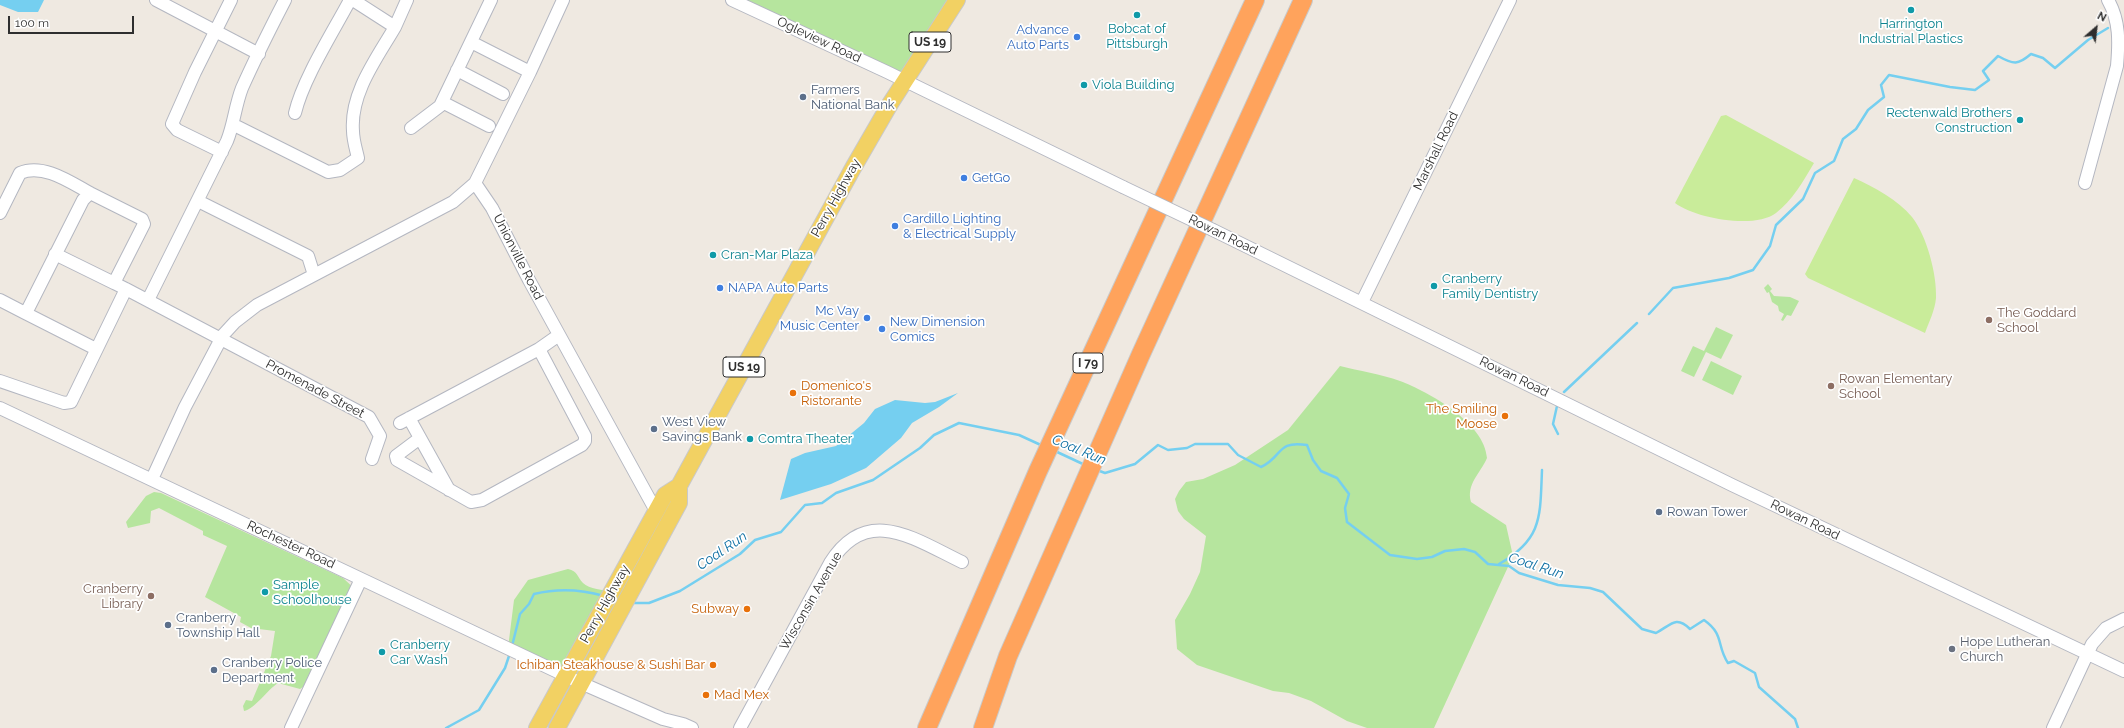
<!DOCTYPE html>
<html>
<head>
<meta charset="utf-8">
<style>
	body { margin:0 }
	#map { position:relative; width:2124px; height:728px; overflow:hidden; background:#efe9e1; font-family:Raleway,sans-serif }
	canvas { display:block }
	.north { position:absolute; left:2076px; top:8px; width:40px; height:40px; -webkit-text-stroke:3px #fff; paint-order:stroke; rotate:28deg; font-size:11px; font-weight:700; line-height:16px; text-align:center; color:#2e2e2e }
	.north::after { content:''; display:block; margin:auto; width:14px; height:18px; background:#2e2e2e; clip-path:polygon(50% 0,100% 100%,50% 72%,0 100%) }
	.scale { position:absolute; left:8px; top:16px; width:126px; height:18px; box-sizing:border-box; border:2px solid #2e2e2e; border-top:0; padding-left:5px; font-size:12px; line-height:14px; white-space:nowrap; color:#2e2e2e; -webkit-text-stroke:3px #fff; paint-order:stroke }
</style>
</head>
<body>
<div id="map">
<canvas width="2124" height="728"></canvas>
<div class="north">N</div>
<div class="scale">100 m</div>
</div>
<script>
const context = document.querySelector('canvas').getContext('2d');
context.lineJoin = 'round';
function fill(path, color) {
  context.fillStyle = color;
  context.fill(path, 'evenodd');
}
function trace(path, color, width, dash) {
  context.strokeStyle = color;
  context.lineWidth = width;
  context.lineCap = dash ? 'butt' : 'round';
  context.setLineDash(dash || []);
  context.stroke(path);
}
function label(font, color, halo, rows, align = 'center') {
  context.font = font + ' Raleway,sans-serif';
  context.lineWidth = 3.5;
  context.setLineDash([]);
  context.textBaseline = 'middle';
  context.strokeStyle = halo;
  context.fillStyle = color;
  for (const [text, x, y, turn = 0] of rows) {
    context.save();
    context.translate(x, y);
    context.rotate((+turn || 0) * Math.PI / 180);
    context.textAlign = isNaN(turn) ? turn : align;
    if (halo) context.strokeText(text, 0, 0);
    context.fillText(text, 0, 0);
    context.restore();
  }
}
const green = new Path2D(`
	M735 0H957L905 81Z
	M1768 284 1772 289 1770 291 1774 296 1790 297 1799 301 1791 316 1787 315 1783 321 1781 320 1784 314 1779 311 1778 306 1772 302 1769 292 1767 293 1764 288Z
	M1716 327 1733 335 1721 359 1706 352 1694 377 1681 371 1693 346 1704 351Z
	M1711 361 1742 376 1733 395 1702 380Z
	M1340 366C1359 371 1381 374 1400 381 1429 392 1485 423 1487 458 1480 474 1466 484 1471 502L1506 525 1513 556 1434 728H1367L1347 721 1311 701 1289 693 1273 691 1197 665 1177 649 1175 620 1190 594 1200 572 1206 536 1184 519 1178 511 1175 499 1179 491 1186 482 1203 479 1235 465 1288 430Z
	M154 492 161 493 343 578 356 590 307 684 300 689 278 683C267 690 255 709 244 711L243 706 246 700 252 701 271 656 275 631 251 628 240 622 241 617 205 597 227 546 203 535V531L159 508 151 511 150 523 128 528 126 522 146 496Z
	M568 569C578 571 577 577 583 583 589 589 604 590 611 592L566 676 508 648 514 600 528 580Z`);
const pitch = new Path2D(`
	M1726 115 1814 163C1804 180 1792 201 1776 213 1755 229 1697 219 1675 203L1721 116Z
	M1854 178C1874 187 1898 200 1912 217 1927 236 1937 275 1936 298 1935 310 1929 322 1925 333L1808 278 1805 274Z`);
const water = new Path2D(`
	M0 0H44L38 12H18L0 5Z
	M958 393 939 407 912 423 901 438 866 468 831 484 780 500 791 459 805 453 836 446 864 423 875 409 895 400 925 403 935 402Z`);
const stream = new Path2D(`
	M1649 314 1673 288 1729 278 1753 270 1770 246 1776 225 1803 199 1815 173 1834 161 1843 139 1856 129 1868 110 1884 97 1881 85 1889 75 1950 87 1975 90 1989 80 1983 71 1998 56C2014 65 2018 65 2031 54L2043 58 2055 68 2088 40 2108 28
	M1564 392 1637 323
	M1557 406 1553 424 1558 434
	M1055 451 1085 465
	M1097 470 1105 473 1135 464 1158 445 1168 450 1187 448 1195 444H1228L1238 455 1261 467C1283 457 1276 440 1307 445L1313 460 1321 471 1337 478 1349 494 1345 508 1347 522 1390 555 1417 559 1432 557 1445 551 1464 549 1475 552 1488 564 1509 566 1519 573 1558 585 1590 588 1603 592 1642 629 1656 633C1671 625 1676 615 1690 629L1704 620C1725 635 1716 645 1728 663L1734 661 1755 673 1759 687 1795 719 1798 728
	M1499 564C1543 539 1540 516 1542 470
	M630 603H649L680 591 740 554 755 540 781 532 805 505 822 503 836 493 873 480 920 448 934 435 959 423 1019 435 1043 446
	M512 646 520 614 529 604 534 594C558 588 580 589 604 596
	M446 728 479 710 505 668 510 653`);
const minor = new Path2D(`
	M156 0 259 54
	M732 0 887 72 1123 187
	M395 27 407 0
	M471 42 530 72
	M457 70 503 94
	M442 102 489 126
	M295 113C303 79 333 32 350 0
	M234 125 328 172 340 170 358 158C356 149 353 140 353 131 350 93 377 58 395 27L353 0
	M411 128 440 106 491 0
	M222 152 177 130 172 124 195 72 231 0
	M475 183 492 208 529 280 656 511
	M2085 183 2117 66C2119 43 2120 21 2108 0
	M198 201 308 256 314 275
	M0 213 20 173C43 163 70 182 90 193
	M1213 230 1732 485 2124 671
	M55 254 114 283
	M0 300 27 314
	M148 300 227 141C234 124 235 106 242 88 255 59 270 29 285 0
	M1362 302 1510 0
	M96 349 27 314 28 309 83 200 90 193 142 219 144 224 114 283 126 289
	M0 381 64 403 71 402 126 289 369 417 380 436 372 459
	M0 408 581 683 663 719 683 724 692 728
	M409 418 449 490
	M400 423 539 349
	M420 438 396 456 397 460 471 502 482 500 582 445 585 441V436L539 349 559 335
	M152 479 185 407 223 335 235 322 257 305 453 202 475 183 530 72 563 0
	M291 728 361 579
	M740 728 830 563C867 504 914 539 962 562
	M2053 728 2092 644 2106 628 2124 619`);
const major = new Path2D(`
	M537 728 665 495 679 486 853 168 890 104 957 0
	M557 728 679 503V486`);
const highway = new Path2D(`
	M927 728 1038 471 1255 0
	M983 728 1008 656 1141 354 1303 0`);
const minorBridge = new Path2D(`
	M1123 187 1213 230`);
const markers = [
	[1911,10,4,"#0f9aa8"],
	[1137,15,4,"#0f9aa8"],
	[1077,37,4,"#3f7fe0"],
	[1084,85,4,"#0f9aa8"],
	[803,97,4,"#5c6f8a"],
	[2020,120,4,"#0f9aa8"],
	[964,178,4,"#3f7fe0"],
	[895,226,4,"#3f7fe0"],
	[713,255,4,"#0f9aa8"],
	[1434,286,4,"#0f9aa8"],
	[720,288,4,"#3f7fe0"],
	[867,318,4,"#3f7fe0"],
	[1989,320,4,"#8d6e63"],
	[882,329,4,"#3f7fe0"],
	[1831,386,4,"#8d6e63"],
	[793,393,4,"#e8710a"],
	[1505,416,4,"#e8710a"],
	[654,429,4,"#5c6f8a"],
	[750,439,4,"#0f9aa8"],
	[1659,512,4,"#5c6f8a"],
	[265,592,4,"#0f9aa8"],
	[151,596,4,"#8d6e63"],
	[747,609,4,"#e8710a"],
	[168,625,4,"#5c6f8a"],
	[1952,649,4,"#6b7280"],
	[382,652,4,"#0f9aa8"],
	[713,665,4,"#e8710a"],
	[214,670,4,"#5c6f8a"],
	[706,695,4,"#e8710a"]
];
const shields = [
	[930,42,42],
	[1088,363,30],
	[744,367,42]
];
const shieldNames = [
	["US 19",930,42],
	["I 79",1088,363],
	["US 19",744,367]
];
const cultureNames = [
	["Harrington",1911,24,"center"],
	["Industrial Plastics",1911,39,"center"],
	["Bobcat of",1137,29,"center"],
	["Pittsburgh",1137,44,"center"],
	["Viola Building",1092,85],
	["Rectenwald Brothers",2012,113,"right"],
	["Construction",2012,128,"right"],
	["Cran-Mar Plaza",721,255],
	["Cranberry",1442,279],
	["Family Dentistry",1442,294],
	["Comtra Theater",758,439],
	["Sample",273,585],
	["Schoolhouse",273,600],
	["Cranberry",390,645],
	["Car Wash",390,660]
];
const shopNames = [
	["Advance",1069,30,"right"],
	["Auto Parts",1069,45,"right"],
	["GetGo",972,178],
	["Cardillo Lighting",903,219],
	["& Electrical Supply",903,234],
	["NAPA Auto Parts",728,288],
	["Mc Vay",859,311,"right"],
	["Music Center",859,326,"right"],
	["New Dimension",890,322],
	["Comics",890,337]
];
const streetNames = [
	["Ogleview Road",819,40,25],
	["Marshall Road",1436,151,-64],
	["Perry Highway",836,198,-61],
	["Rowan Road",1223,235,26],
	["Unionville Road",518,257,63],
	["Rowan Road",1514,377,26],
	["Promenade Street",315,389,28],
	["Rowan Road",1805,520,26],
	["Rochester Road",291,545,25],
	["Wisconsin Avenue",811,601,-60],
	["Perry Highway",605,604,-61]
];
const serviceNames = [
	["Farmers",811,90],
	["National Bank",811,105],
	["West View",662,422],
	["Savings Bank",662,437],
	["Rowan Tower",1667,512],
	["Cranberry",176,618],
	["Township Hall",176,633],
	["Cranberry Police",222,663],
	["Department",222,678]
];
const educationNames = [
	["The Goddard",1997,313],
	["School",1997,328],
	["Rowan Elementary",1839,379],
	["School",1839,394],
	["Cranberry",143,589,"right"],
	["Library",143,604,"right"]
];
const foodNames = [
	["Domenico's",801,386,"left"],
	["Ristorante",801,401,"left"],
	["The Smiling",1497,409],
	["Moose",1497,424],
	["Subway",739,609],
	["Ichiban Steakhouse & Sushi Bar",705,665],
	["Mad Mex",714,695,"left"]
];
const worshipNames = [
	["Hope Lutheran",1960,642],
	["Church",1960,657]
];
const waterNames = [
	["Coal Run",1079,450,23],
	["Coal Run",722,551,-34],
	["Coal Run",1536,566,18]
];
fill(green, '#b6e59e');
fill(pitch, '#c9ec9a');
fill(water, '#75cff0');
trace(stream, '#75cff0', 2.5);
trace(minor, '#b4b7c1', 14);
trace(major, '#c9c9c9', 18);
trace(highway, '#c9c9c9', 20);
trace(minor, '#fff', 12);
trace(major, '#f2d163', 16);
trace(highway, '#ffa35c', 18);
trace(minorBridge, '#b4b7c1', 14, []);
trace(minorBridge, '#fff', 12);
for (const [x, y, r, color] of markers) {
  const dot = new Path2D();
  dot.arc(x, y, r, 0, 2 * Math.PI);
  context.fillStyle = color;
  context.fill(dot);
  trace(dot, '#fff', 1.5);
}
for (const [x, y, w] of shields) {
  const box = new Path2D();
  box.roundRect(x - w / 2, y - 10, w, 20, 3);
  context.fillStyle = '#fff';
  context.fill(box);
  trace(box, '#2e2e2e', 1);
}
label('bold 12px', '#2e2e2e', null, shieldNames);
label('13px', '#0d838f', '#fff', cultureNames, 'left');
label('13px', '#366cbe', '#fff', shopNames, 'left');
label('13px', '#2e2e2e', '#fff', streetNames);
label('13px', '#4e5e75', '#fff', serviceNames, 'left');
label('13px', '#785e54', '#fff', educationNames, 'left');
label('13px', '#c56008', '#fff', foodNames, 'right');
label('13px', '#5b616d', '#fff', worshipNames, 'left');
label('italic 14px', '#0d6fa3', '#fff', waterNames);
</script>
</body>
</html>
